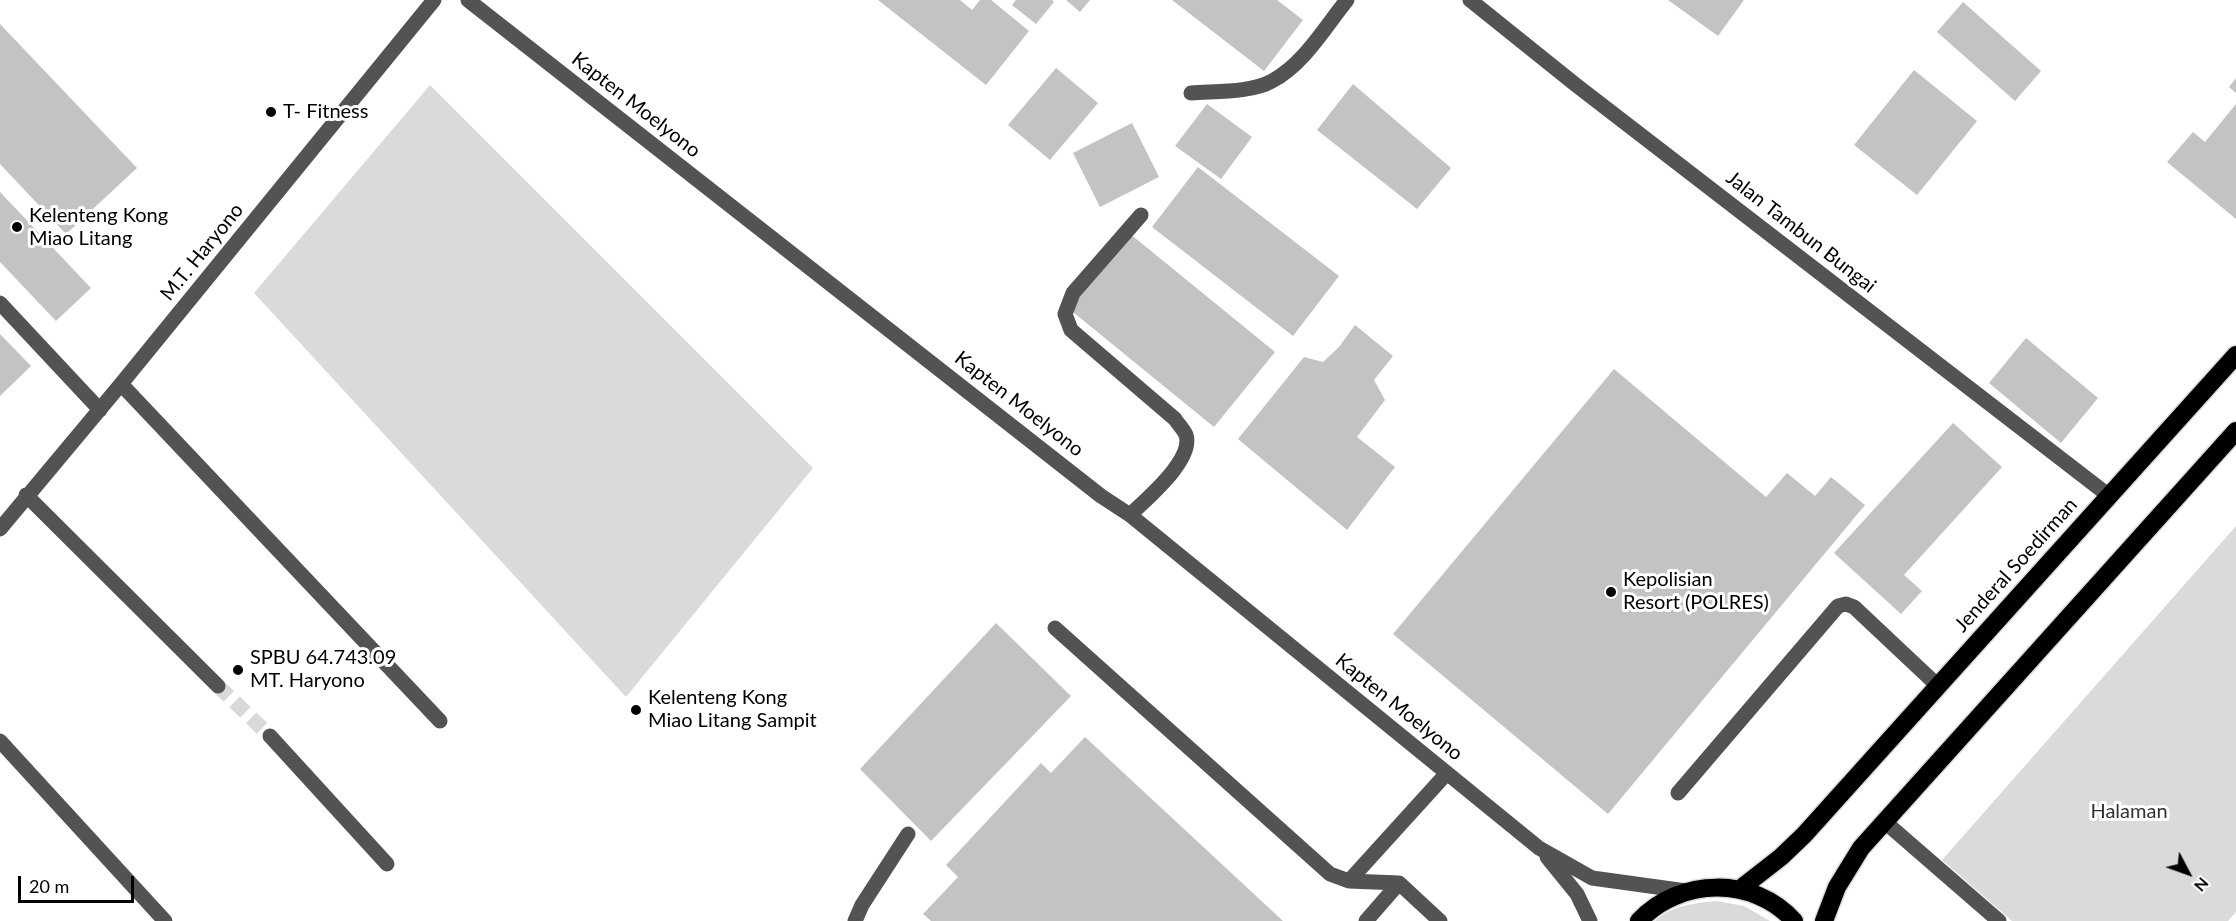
<!DOCTYPE html>
<html>
<head>
<meta charset="utf-8">
<style>
	body { margin:0 }
	#map { position:relative; width:2236px; height:921px; overflow:hidden; background:#fff; font-family:Lato,sans-serif }
	canvas { display:block }
	.north { position:absolute; left:2158px; top:843px; width:60px; height:60px; -webkit-text-stroke:4px #fff; paint-order:stroke; rotate:131deg; font-size:16px; font-weight:700; line-height:24px; text-align:center; color:#000 }
	.north::after { content:''; display:block; margin:auto; width:21px; height:27px; background:#000; clip-path:polygon(50% 0,100% 100%,50% 72%,0 100%) }
	.scale { position:absolute; left:18px; top:876px; width:116px; height:27px; box-sizing:border-box; border:3px solid #000; border-top:0; padding-left:8px; font-size:18px; line-height:21px; white-space:nowrap; color:#000; -webkit-text-stroke:4px #fff; paint-order:stroke }
</style>
</head>
<body>
<div id="map">
<canvas width="2236" height="921"></canvas>
<div class="north">N</div>
<div class="scale">20 m</div>
</div>
<script>
const context = document.querySelector('canvas').getContext('2d');
context.lineJoin = 'round';
function fill(path, color) {
  context.fillStyle = color;
  context.fill(path, 'evenodd');
}
function trace(path, color, width, dash) {
  context.strokeStyle = color;
  context.lineWidth = width;
  context.lineCap = dash ? 'butt' : 'round';
  context.setLineDash(dash || []);
  context.stroke(path);
}
function label(font, color, halo, rows, align = 'center') {
  context.font = font + ' Lato,sans-serif';
  context.lineWidth = 6;
  context.setLineDash([]);
  context.textBaseline = 'middle';
  context.strokeStyle = halo;
  context.fillStyle = color;
  for (const [text, x, y, turn = 0] of rows) {
    context.save();
    context.translate(x, y);
    context.rotate((+turn || 0) * Math.PI / 180);
    context.textAlign = isNaN(turn) ? turn : align;
    if (halo) context.strokeText(text, 0, 0);
    context.fillText(text, 0, 0);
    context.restore();
  }
}
const green = new Path2D(`
	M430 85 813 468 626 697 254 293Z
	M2236 526V912L2228 921H2012L1942 860Z
	M1716 901 1744 906 1770 921H1655C1671 906 1695 903 1716 901Z`);
const building = new Path2D(`
	M878 0H960L972 10 980 0H991L1029 31 986 85Z
	M1016 0H1052L1054 2 1036 24 1012 5Z
	M1066 0H1090L1080 12Z
	M1172 0H1277L1303 20 1264 71Z
	M1668 0H1744L1718 36Z
	M1963 2 2041 71 2015 101 1937 32Z
	M0 24 137 168 66 234 0 164Z
	M1056 68 1098 103 1050 160 1008 125Z
	M1914 70 1977 121 1917 195 1854 145Z
	M2236 78V93L2229 87Z
	M1353 84 1451 168 1417 209 1317 130Z
	M1207 104 1252 137 1221 179 1175 146Z
	M2236 104V219L2167 162 2193 132 2205 142Z
	M1132 123 1159 177 1100 207 1073 153Z
	M1198 167 1339 276 1293 336 1152 227Z
	M0 192 91 288 56 321 0 262Z
	M1129 233 1275 352 1214 427 1068 308Z
	M1355 325 1393 356 1374 380 1385 400 1357 437 1395 467 1347 530 1238 439 1304 357 1323 362 1339 347Z
	M0 334 31 366 0 396Z
	M2026 338 2098 398 2061 443 1989 383Z
	M1614 369 1766 497 1787 473 1815 496 1831 477 1865 505 1608 814 1393 634Z
	M1953 423 2002 467 1904 575 1922 591 1901 614 1834 553Z
	M996 623 1071 696 931 841 860 769Z
	M1085 737 1283 921H931L923 914 958 877 946 865 1041 763 1051 773Z`);
const minorTunnel = new Path2D(`
	M218 686 270 736`);
const minor = new Path2D(`
	M468 0 1101 496 1130 515 1539 848 1592 878 1686 891
	M1470 0 1576 85 2108 495
	M1191 93C1214 91 1251 93 1272 81 1304 64 1325 27 1347 0
	M0 303 100 410
	M121 384 440 721
	M26 495 218 686
	M1130 515C1146 499 1194 460 1186 435 1184 430 1178 424 1175 419L1071 330 1065 314 1073 293 1141 215
	M0 529 121 384 434 0
	M1055 628 1330 874 1349 881 1399 883 1440 921
	M270 736 387 864
	M0 741 165 921
	M1678 793 1838 606 1846 604 1854 607 1938 686
	M1885 822 1999 921
	M1547 857 1577 894 1590 921
	M1349 881 1447 773
	M855 921 862 905 908 834
	M1366 921 1399 883`);
const highway = new Path2D(`
	M1740 889 1781 857 1804 835 2236 355
	M1639 921C1680 877 1754 876 1794 921
	M1824 921 1837 887 1861 848 2236 431`);
const markers = [
	[271,112,6,"#000"],
	[17,227,6,"#000"],
	[1611,592,6,"#000"],
	[238,670,6,"#000"],
	[636,710,6,"#000"]
];
const streetNames = [
	["Kapten Moelyono",636,105,38],
	["Jalan Tambun Bungai",1801,232,38],
	["M.T. Haryono",202,252,-51],
	["Kapten Moelyono",1019,404,38],
	["Jenderal Soedirman",2016,565,-48],
	["Kapten Moelyono",1399,707,39]
];
const poiNames = [
	["T- Fitness",283,112],
	["Kelenteng Kong",29,216],
	["Miao Litang",29,239],
	["Kepolisian",1623,580],
	["Resort (POLRES)",1623,603],
	["SPBU 64.743.09",250,658],
	["MT. Haryono",250,681],
	["Kelenteng Kong",648,698],
	["Miao Litang Sampit",648,721]
];
const parkNames = [
	["Halaman",2129,812]
];
fill(green, '#dadada');
fill(building, '#c3c3c3');
trace(minorTunnel, '#d9d9d9', 15, [15, 8]);
trace(highway, '#dbdbdb', 21);
trace(minor, '#535353', 15);
trace(highway, '#000', 18);
for (const [x, y, r, color] of markers) {
  const dot = new Path2D();
  dot.arc(x, y, r, 0, 2 * Math.PI);
  context.fillStyle = color;
  context.fill(dot);
  trace(dot, '#fff', 2);
}
label('20px', '#000', '#fff', streetNames);
label('20px', '#000', '#fff', poiNames, 'left');
label('20px', '#313131', '#fff', parkNames);
</script>
</body>
</html>
